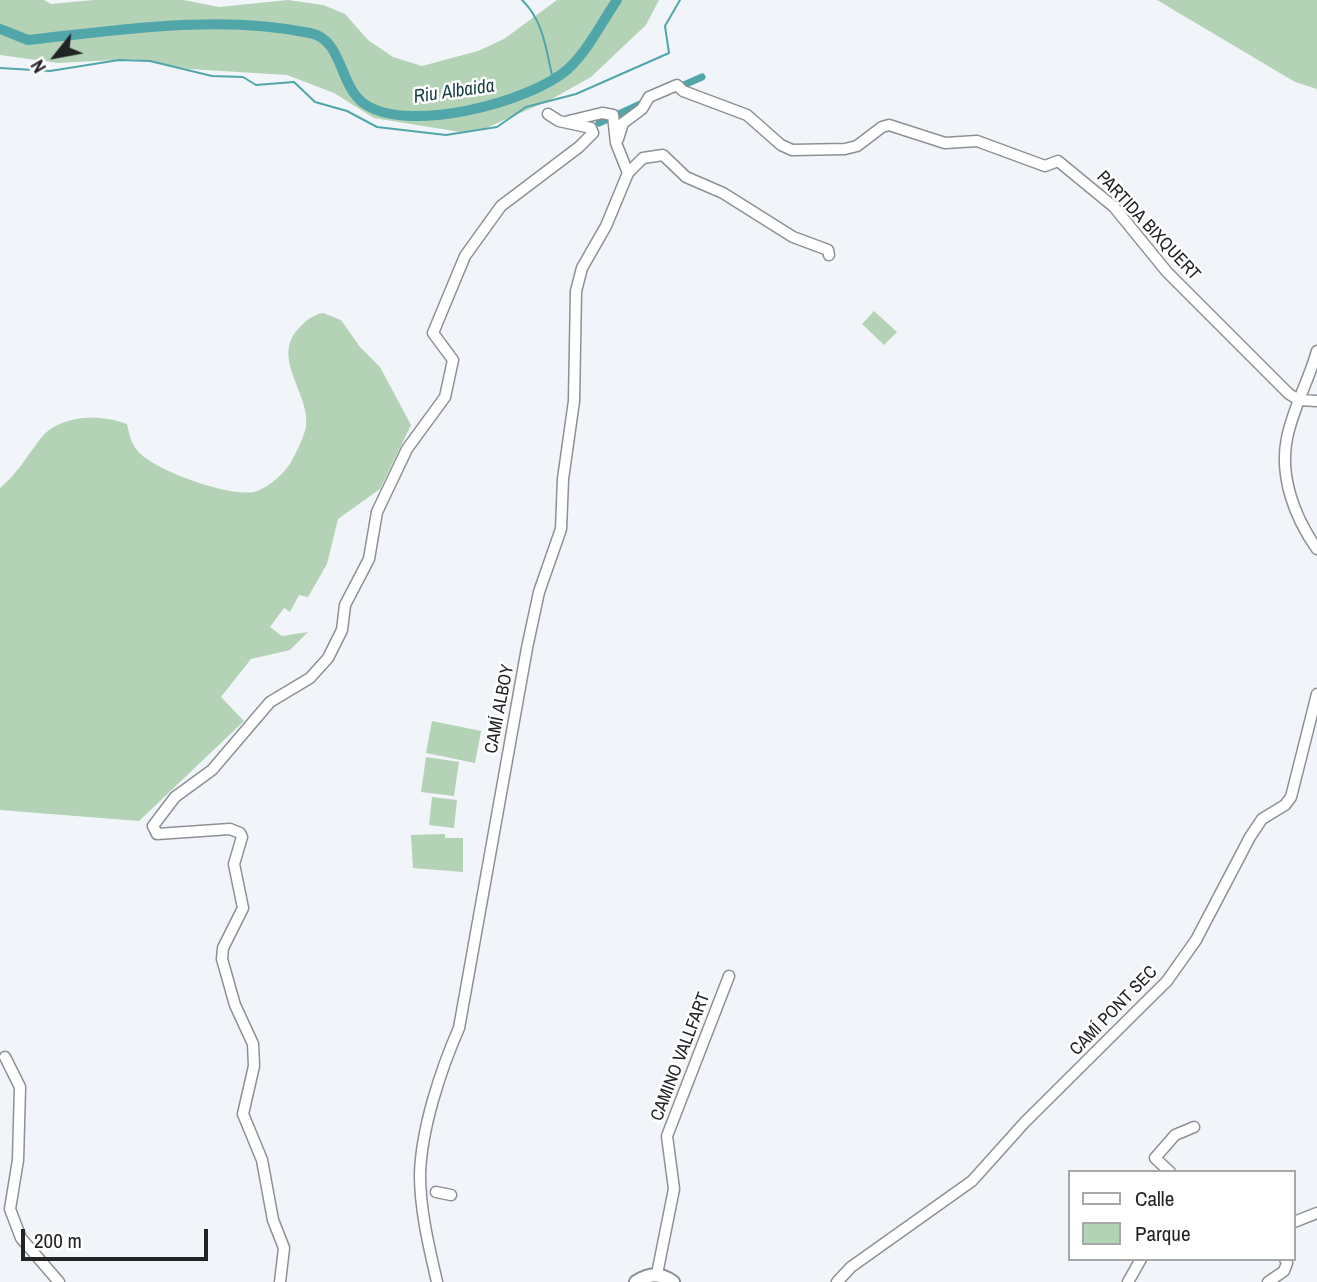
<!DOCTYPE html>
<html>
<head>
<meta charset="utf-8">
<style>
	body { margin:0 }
	#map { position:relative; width:1317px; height:1282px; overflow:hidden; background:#f1f5f9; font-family:"Archivo Narrow",sans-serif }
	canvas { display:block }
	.legend { position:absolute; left:1068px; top:1170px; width:228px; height:91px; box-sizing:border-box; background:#fff; border:2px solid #a6a7a7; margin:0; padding:9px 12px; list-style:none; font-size:21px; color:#212324 }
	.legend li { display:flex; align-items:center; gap:14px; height:35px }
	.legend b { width:35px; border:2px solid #a6a7a7 }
	.north { position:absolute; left:21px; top:21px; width:70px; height:70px; -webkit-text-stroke:5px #fff; paint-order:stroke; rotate:239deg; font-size:19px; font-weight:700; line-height:28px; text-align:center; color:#212324 }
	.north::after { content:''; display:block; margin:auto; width:24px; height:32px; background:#212324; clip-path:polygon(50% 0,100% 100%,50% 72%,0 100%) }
	.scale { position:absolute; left:21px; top:1229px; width:187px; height:32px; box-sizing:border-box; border:4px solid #212324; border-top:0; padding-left:9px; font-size:21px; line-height:24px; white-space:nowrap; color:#212324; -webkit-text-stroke:5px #fff; paint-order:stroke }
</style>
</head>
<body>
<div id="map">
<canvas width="1317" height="1282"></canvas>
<ul class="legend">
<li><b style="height:9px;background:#fff"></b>Calle</li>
<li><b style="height:19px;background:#b4d2b5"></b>Parque</li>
</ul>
<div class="north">N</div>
<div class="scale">200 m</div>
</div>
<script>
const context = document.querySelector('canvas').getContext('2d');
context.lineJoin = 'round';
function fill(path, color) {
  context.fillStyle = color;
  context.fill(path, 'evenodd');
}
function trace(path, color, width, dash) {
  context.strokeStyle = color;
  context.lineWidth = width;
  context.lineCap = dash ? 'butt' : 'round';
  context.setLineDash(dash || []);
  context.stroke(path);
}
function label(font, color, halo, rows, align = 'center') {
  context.font = font + ' "Archivo Narrow",sans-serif';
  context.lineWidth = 5;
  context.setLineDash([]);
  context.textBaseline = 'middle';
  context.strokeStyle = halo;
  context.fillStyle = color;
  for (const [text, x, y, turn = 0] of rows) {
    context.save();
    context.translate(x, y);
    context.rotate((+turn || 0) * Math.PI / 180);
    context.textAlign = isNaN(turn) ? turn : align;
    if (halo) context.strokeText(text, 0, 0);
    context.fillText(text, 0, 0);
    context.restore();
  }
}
const green = new Path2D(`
	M0 0H44L51 4 94 0H183L219 7 288 0 323 5 345 14 368 40 393 57 422 66 478 51 504 39 557 0H659L646 25 591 77 550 100 486 128 460 132 374 118 334 93 287 75 189 69 133 59 58 63 0 55Z
	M1157 0H1317V89L1295 82Z
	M874 311 897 332 884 345 862 324Z
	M323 313 341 320 360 347 380 367 411 425 380 489 338 519 327 564 308 597 299 595 290 612 284 608 270 627 282 636 308 632 290 650 251 659 221 697 244 721 139 821 0 810V488C18 473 27 456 41 438 60 414 102 414 127 424 129 433 131 442 136 449 151 470 229 497 254 492 267 489 285 473 291 462 296 453 304 437 306 427 311 393 268 357 301 326 308 319 313 315 323 313Z
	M432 721 481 731 475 763 426 753Z
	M426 757 459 762 454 796 421 792Z
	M432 797 457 800 454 828 429 825Z
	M445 834V838H463V872L413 868 411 835Z`);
const stream = new Path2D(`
	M522 0C544 21 546 51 553 79
	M0 68 50 71 119 60 150 61 212 76 243 77 256 85 294 82 315 102 347 111 377 127 446 135 497 127 526 107 576 94 669 53 665 26 680 0`);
const canal = new Path2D(`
	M677 88 702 77
	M599 123 647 101`);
const river = new Path2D(`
	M0 29 28 40C120 30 219 14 310 33 342 39 339 83 362 102 404 136 531 102 568 69 587 52 602 22 617 0`);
const minor = new Path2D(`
	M618 139 623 123 642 109 649 97 677 85 683 91 747 115 781 145 792 150 845 149 857 146 882 127 889 125 945 143 977 141 1045 166 1058 161 1114 207 1167 272 1289 394 1299 400 1317 401
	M628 173 643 158 663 155 686 177 723 193 793 237 828 250 829 255
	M1317 351C1309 380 1293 408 1287 438 1279 477 1295 518 1317 549
	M5 1057 20 1087 18 1160 10 1209 21 1238 59 1282
	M1170 1172 1155 1158 1175 1135 1194 1127
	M436 1192 451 1195
	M1294 1222 1317 1213
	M657 1274 674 1189 667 1136 729 976
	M280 1282 284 1248 273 1220 262 1160 243 1114 254 1066 253 1044 235 1005 222 959 223 948 243 908 234 864 242 837 240 833 230 829 157 834 153 826 175 797 212 770 270 702 310 678 328 658 342 630 345 605 369 559 377 512 407 449 445 397 453 360 433 333 465 256 501 206 579 147 593 133 591 128 559 121 548 114
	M437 1282C429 1247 420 1210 420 1175 421 1129 441 1069 459 1028L527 648 539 592 561 529 563 479 574 401 576 291 582 268 606 226 628 173 616 143 613 115 602 113 569 121
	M837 1282 851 1267 972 1181 1025 1122 1167 981 1196 940 1250 837 1262 819 1285 805 1291 797 1317 694
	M1128 1282 1141 1259
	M1268 1282 1284 1271 1287 1263 1285 1259`);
const major = new Path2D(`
	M636 1282C650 1273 660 1273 673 1282`);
const streetNames = [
	["PARTIDA BIXQUERT",1148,226,47],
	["CAMÍ ALBOY",500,709,-79],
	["CAMÍ PONT SEC",1114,1011,-46],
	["CAMINO VALLFART",681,1057,-69]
];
const waterNames = [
	["Riu Albaida",454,92,-8]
];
fill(green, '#b4d2b5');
trace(stream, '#51a6a9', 2);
trace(canal, '#51a6a9', 7);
trace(river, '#51a6a9', 10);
trace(minor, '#8d9094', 13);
trace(major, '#8d9094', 16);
trace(minor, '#fff', 10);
trace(major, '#fff', 12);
label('18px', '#212324', '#fff', streetNames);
label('italic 19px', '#163f40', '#fff', waterNames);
</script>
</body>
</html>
